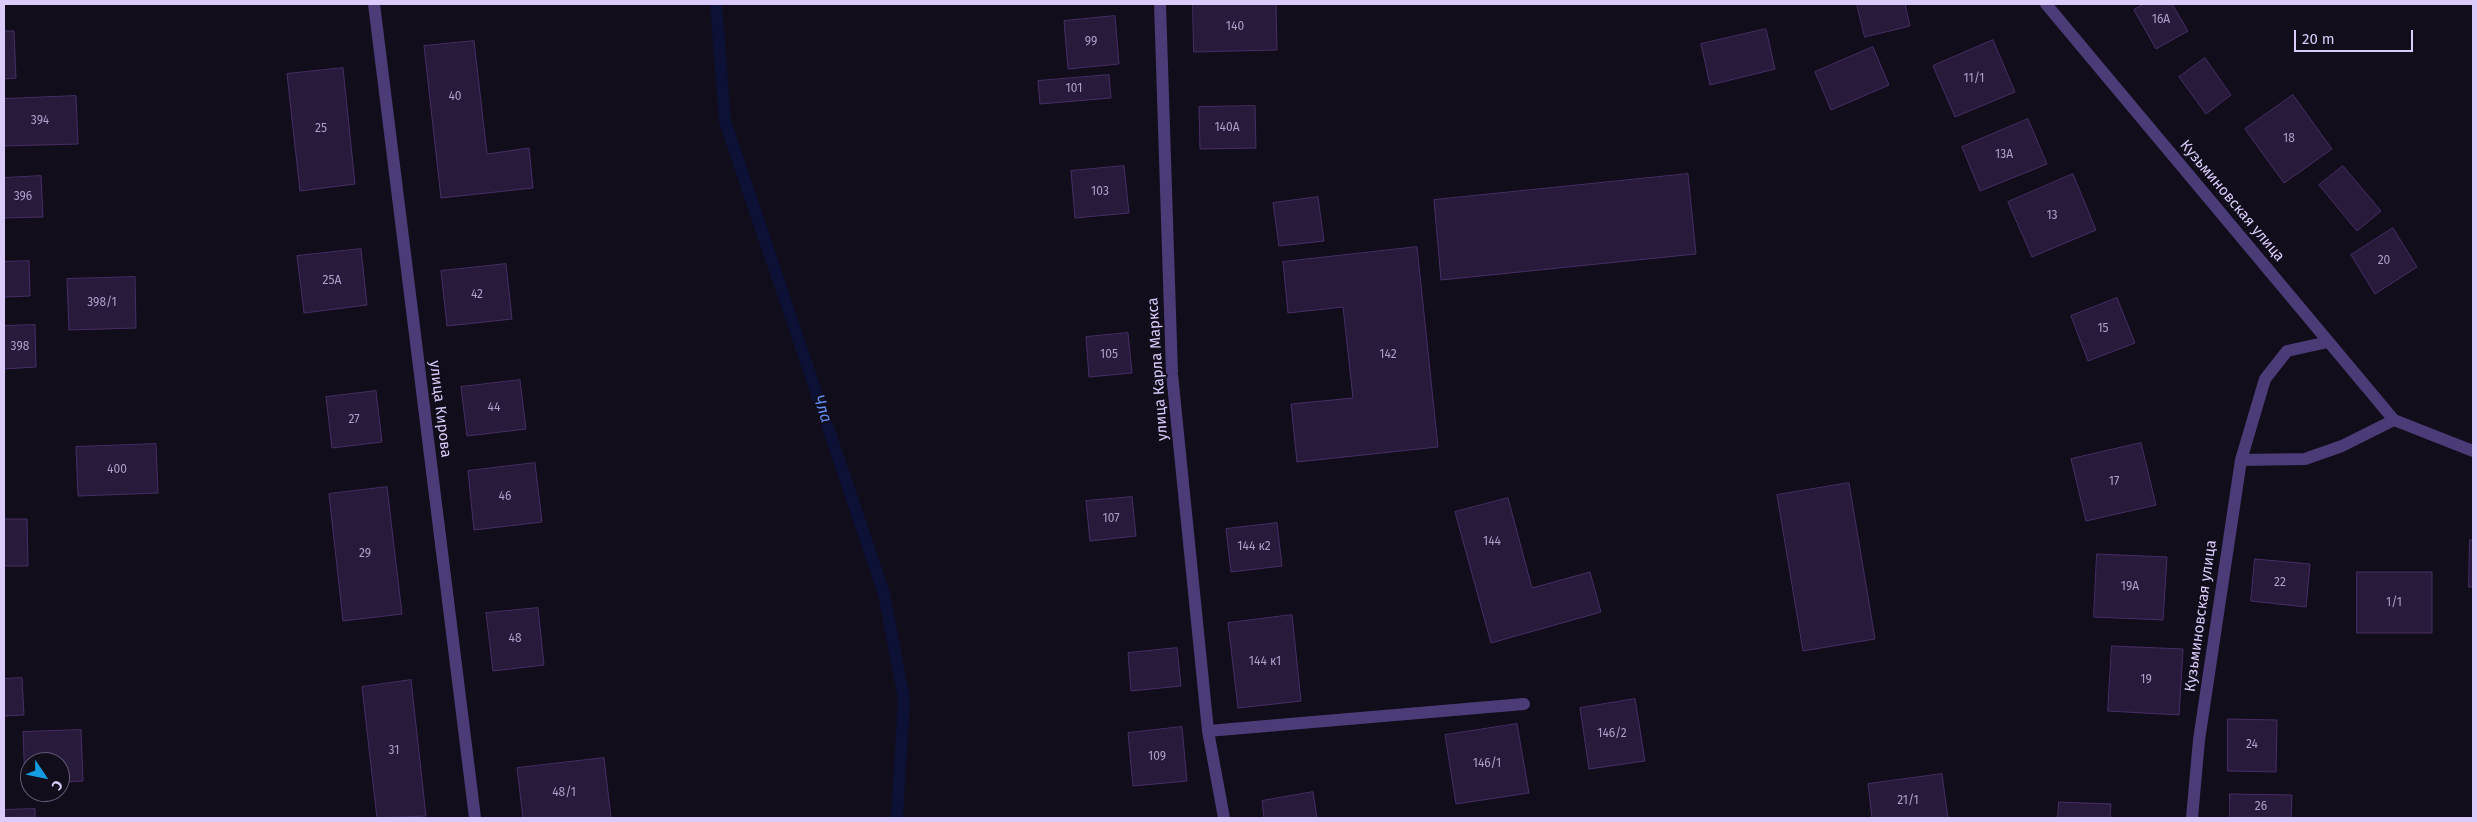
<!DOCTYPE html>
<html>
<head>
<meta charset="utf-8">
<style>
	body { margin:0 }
	#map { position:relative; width:2477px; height:822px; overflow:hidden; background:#120d1b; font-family:"Fira Sans",sans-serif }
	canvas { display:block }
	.frame { position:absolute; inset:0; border:5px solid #dbcbfb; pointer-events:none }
	.north { position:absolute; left:20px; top:752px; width:50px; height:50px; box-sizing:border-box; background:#120d1b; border:1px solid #625975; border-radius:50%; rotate:124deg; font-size:14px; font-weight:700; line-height:20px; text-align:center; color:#dbcbfb }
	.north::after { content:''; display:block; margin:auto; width:18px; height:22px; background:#129be0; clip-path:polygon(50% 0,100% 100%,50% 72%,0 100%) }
	.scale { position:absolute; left:2294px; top:30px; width:119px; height:22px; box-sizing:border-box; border:2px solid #dbcbfb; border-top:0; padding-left:6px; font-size:15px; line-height:18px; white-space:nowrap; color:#dbcbfb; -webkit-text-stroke:4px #120d1b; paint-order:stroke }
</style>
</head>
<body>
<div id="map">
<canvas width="2477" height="822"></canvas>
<div class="frame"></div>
<div class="north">С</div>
<div class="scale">20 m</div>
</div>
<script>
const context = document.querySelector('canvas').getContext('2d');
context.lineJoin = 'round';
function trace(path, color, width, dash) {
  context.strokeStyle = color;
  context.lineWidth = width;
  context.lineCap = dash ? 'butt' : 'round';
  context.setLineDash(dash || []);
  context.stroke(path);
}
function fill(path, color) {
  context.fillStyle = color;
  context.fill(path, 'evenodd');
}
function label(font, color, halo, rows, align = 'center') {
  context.font = font + ' "Fira Sans",sans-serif';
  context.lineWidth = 4;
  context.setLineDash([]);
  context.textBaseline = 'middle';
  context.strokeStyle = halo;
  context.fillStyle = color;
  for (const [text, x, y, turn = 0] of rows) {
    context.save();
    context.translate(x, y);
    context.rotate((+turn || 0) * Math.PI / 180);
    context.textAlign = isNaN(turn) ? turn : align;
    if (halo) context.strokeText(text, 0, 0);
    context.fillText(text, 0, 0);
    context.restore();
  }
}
const stream = new Path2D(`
	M716 4 725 121 884 594 904 699 897 818`);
const building = new Path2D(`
	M1193 4H1276L1277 50 1194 52Z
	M1857 4H1905L1910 26 1865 37Z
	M2144 4H2172L2188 31 2156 49 2134 10Z
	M1115 16 1119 64 1068 69 1064 21Z
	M1766 29 1775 69 1710 85 1701 44Z
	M4 31H14L16 78 4 79Z
	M1993 40 2015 92 1955 117 1933 66Z
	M474 41 487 154 529 148 533 188 441 198 424 46Z
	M1873 47 1889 85 1831 110 1815 72Z
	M2205 58 2231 95 2206 114 2179 77Z
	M343 68 355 184 300 191 287 74Z
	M1109 75 1111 98 1040 104 1038 81Z
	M2293 95 2332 149 2284 183 2245 129Z
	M76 96 78 144 4 146V99Z
	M1255 106 1256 148 1200 149 1199 107Z
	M2028 119 2047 164 1980 191 1962 147Z
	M1124 166 1129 213 1075 218 1071 171Z
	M2343 166 2381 211 2357 231 2319 185Z
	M1688 174 1696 254 1441 280 1434 200Z
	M2073 174 2096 230 2032 257 2008 202Z
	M41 176 43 217 4 218V178Z
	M1318 197 1324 241 1279 246 1273 203Z
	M2393 228 2417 267 2375 294 2351 255Z
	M1417 247 1438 447 1297 462 1291 404 1353 398 1343 307 1288 313 1283 262Z
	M361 249 367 305 304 313 297 256Z
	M29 261 30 296 4 297V262Z
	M506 264 512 319 447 326 441 271Z
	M135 277 136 328 69 330 67 279Z
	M2117 298 2135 343 2088 361 2071 316Z
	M35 325 36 367 4 369V326Z
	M1128 333 1132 373 1089 377 1086 337Z
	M520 380 526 429 467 436 461 387Z
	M376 391 382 442 332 448 326 397Z
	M2141 443 2156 505 2086 521 2071 459Z
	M156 444 158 493 78 496 76 447Z
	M535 463 542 522 474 530 468 471Z
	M1849 483 1875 639 1803 651 1777 495Z
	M387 487 402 614 343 621 329 494Z
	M1132 497 1136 536 1090 541 1086 501Z
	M1508 498 1532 588 1590 572 1601 612 1491 643 1455 512Z
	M4 519H27L28 566H4Z
	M1277 523 1282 566 1231 572 1226 529Z
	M2470 540H2473V587H2469Z
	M2097 554 2167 557 2163 620 2094 617Z
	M2255 559 2310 564 2306 607 2251 601Z
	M2357 572H2432V633H2357Z
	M538 608 544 665 493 671 486 613Z
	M1292 615 1301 701 1238 708 1228 623Z
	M2112 646 2183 649 2179 715 2108 711Z
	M1177 648 1181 686 1131 691 1128 653Z
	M22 678 24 715 4 716V679Z
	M411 680 426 816 377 818 362 687Z
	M1635 699 1645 761 1589 769 1580 708Z
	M2228 719 2277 720 2276 772 2228 771Z
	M1517 724 1529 793 1456 804 1445 735Z
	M1182 727 1187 781 1133 786 1128 733Z
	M81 730 83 781 60 782V762H30V783H25L23 732Z
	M604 758 611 818H523L517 768Z
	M1942 774 1948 818H1872L1868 784Z
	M1313 792 1317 818H1264L1262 801Z
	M2230 794 2292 795 2291 818H2230Z
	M2059 802 2111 804 2110 818H2058Z
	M35 809V818H4V810Z`);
const lane = new Path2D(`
	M1208 731 1524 704`);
const street = new Path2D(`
	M374 4 475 818
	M1160 4 1172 374 1208 731 1224 818
	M2046 4 2394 420 2473 451
	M2241 460 2265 379 2287 351 2328 342
	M2192 818 2199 740 2241 460 2305 459 2342 446 2394 420`);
const numberNames = [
	["16А",2161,20],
	["140",1235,27],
	["99",1091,42],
	["11/1",1974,79],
	["101",1074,89],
	["40",455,97],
	["394",40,121],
	["140А",1227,128],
	["25",321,129],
	["18",2289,139],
	["13А",2004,155],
	["103",1100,192],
	["396",23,197],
	["13",2052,216],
	["20",2384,261],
	["25А",332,281],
	["42",477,295],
	["398/1",102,303],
	["15",2103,329],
	["398",20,347],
	["105",1109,355],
	["142",1388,355],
	["44",494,408],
	["27",354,420],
	["400",117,470],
	["17",2114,482],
	["46",505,497],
	["107",1111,519],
	["144",1492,542],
	["144 к2",1254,547],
	["29",365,554],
	["22",2280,583],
	["19А",2130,587],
	["1/1",2394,603],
	["48",515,639],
	["144 к1",1265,662],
	["19",2146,680],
	["146/2",1612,734],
	["24",2252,745],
	["31",394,751],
	["109",1157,757],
	["146/1",1487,764],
	["48/1",564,793],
	["21/1",1908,801],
	["26",2261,807]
];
const streetNames = [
	["Кузьминовская улица",2232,201,50],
	["улица Карла Маркса",1158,369,-94],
	["улица Кирова",440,409,83],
	["Кузьминовская улица",2201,616,-82]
];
const waterNames = [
	["Чла",822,409,71]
];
trace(stream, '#0c1135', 12);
fill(building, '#281a3b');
trace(building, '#462e65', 1);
trace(lane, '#4b3b77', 12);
trace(street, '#4b3b77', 12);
label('12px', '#ae9fcb', null, numberNames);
label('15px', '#dbcbfb', '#120d1b', streetNames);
label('italic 16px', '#618ef2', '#120d1b', waterNames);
</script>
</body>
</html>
